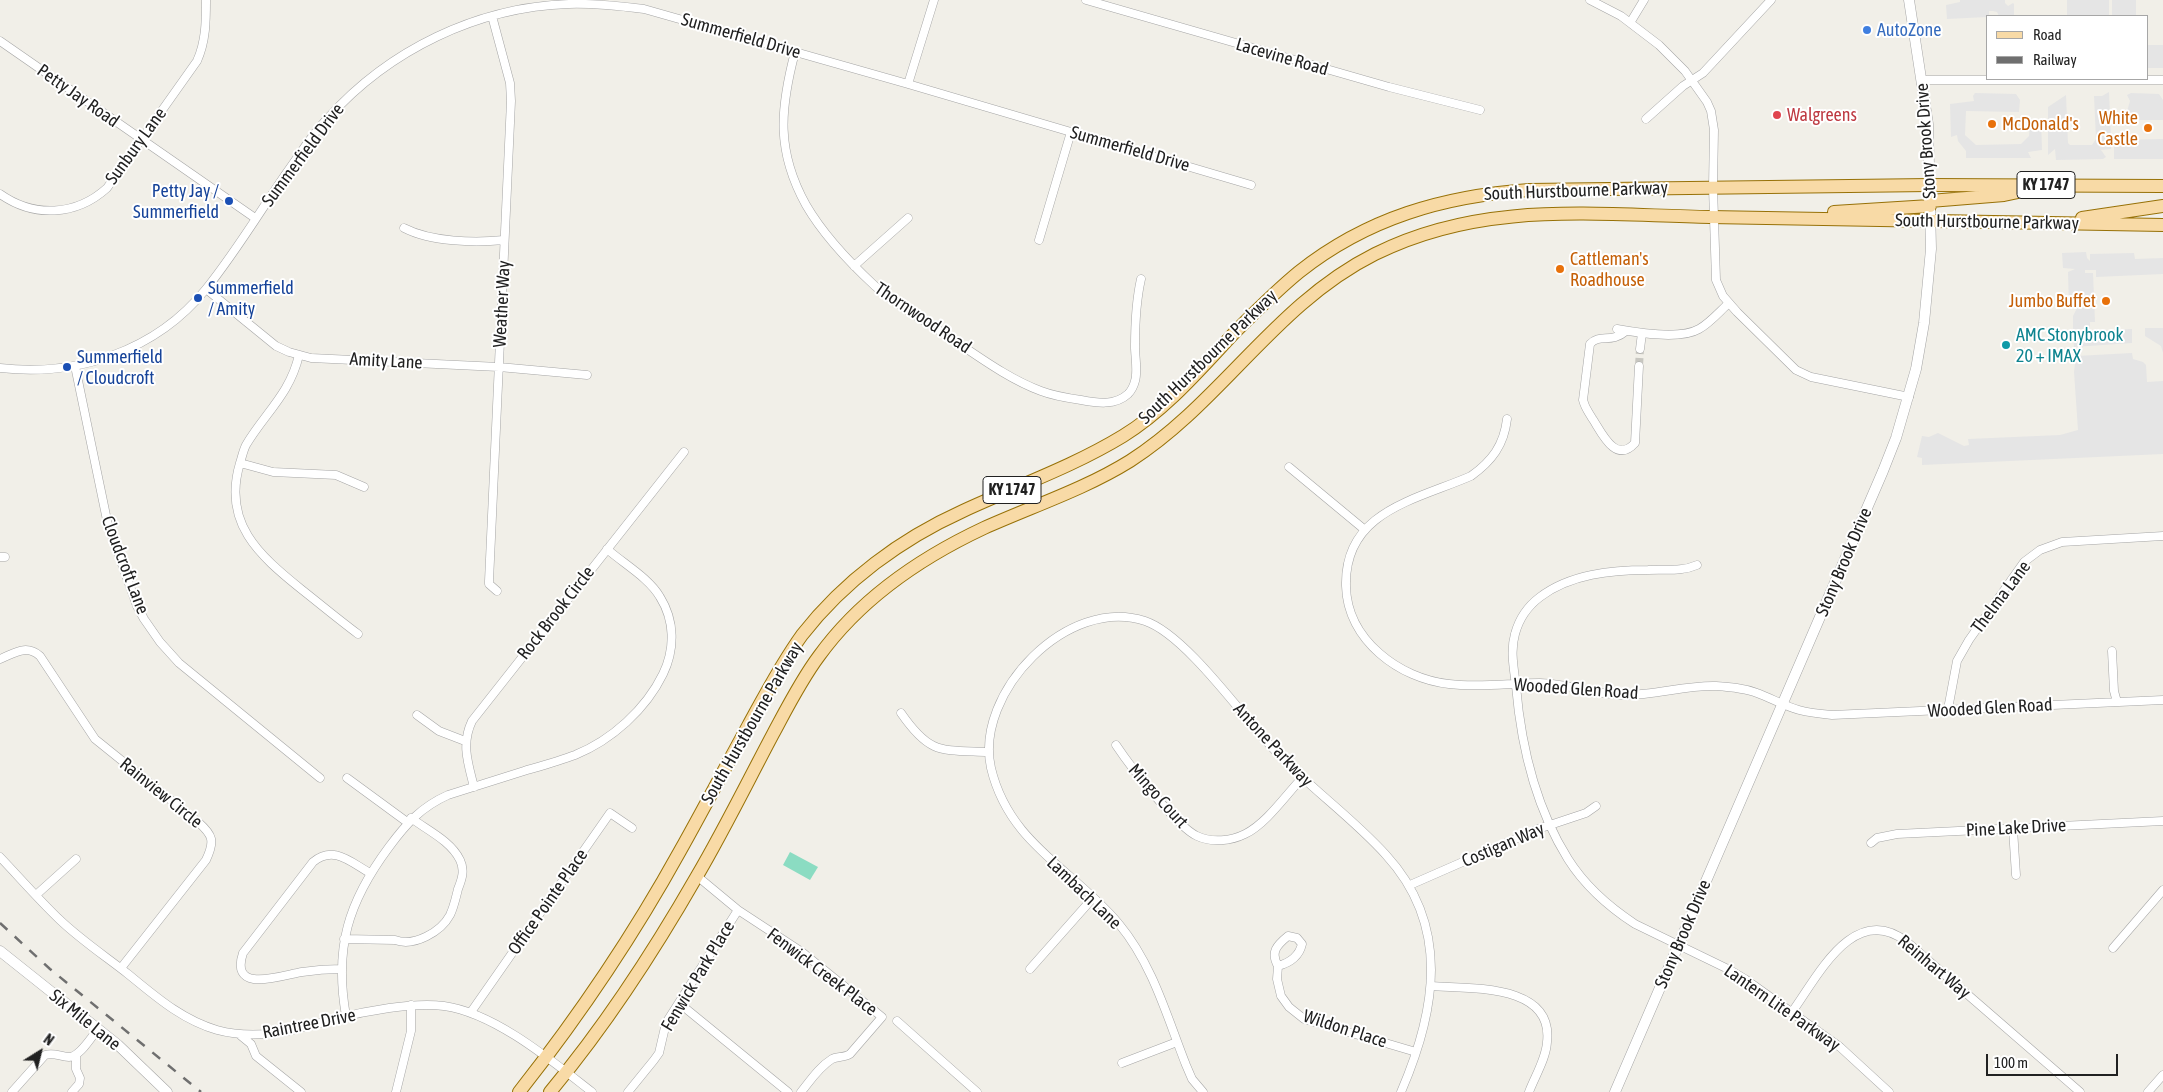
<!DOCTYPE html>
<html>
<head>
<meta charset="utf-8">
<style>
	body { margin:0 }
	#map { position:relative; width:2163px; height:1092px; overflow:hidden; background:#f1efe8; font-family:"Asap Condensed",sans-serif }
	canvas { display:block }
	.legend { position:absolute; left:1986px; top:15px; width:162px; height:65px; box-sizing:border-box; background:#fff; border:1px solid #a6a6a6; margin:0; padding:6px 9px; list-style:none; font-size:15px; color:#212121 }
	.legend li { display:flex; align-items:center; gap:10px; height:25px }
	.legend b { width:25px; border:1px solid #a6a6a6 }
	.north { position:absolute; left:15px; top:1027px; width:50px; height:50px; -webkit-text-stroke:4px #fff; paint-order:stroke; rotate:36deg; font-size:14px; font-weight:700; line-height:20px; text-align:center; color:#212121 }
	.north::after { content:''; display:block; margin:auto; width:18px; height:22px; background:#212121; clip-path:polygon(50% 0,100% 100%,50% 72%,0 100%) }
	.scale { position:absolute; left:1986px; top:1054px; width:132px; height:22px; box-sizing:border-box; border:2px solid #212121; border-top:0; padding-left:6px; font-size:15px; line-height:18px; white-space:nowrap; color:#212121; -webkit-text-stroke:4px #fff; paint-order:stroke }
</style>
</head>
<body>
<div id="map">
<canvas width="2163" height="1092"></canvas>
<ul class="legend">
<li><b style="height:6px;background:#f8daa6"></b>Road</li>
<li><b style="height:6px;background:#6f6f6f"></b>Railway</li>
</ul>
<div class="north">N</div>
<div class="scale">100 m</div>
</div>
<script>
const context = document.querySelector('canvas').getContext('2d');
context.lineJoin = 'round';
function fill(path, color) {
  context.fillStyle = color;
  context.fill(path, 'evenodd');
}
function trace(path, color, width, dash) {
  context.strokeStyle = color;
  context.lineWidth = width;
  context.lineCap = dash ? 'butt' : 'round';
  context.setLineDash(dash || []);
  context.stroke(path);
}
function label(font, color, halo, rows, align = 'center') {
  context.font = font + ' "Asap Condensed",sans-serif';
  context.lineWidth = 4;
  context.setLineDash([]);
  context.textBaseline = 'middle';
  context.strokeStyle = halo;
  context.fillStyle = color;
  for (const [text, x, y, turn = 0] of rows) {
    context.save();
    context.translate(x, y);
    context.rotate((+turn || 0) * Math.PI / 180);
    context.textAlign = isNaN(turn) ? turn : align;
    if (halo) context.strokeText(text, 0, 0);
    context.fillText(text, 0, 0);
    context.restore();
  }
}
const pitch = new Path2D(`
	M790 852 818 867 810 880 783 865Z`);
const parking = new Path2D(`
	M1960 0H2005V3L2008 6 2013 3 2014 4V16H1999L1997 12 1993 11H1989V16L1987 17 1947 19 1946 5 1960 2Z
	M2067 0H2109V16H2067Z
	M2112 0H2136V16H2112Z
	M2147 45H2163V68H2147Z
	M2109 92 2111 138 2104 145 2111 146V149L2101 150 2106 157 2103 159 2056 160 2055 149 2048 155V107L2066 95 2068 143 2070 145H2092L2096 139 2094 96H2102Z
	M1975 93 2016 94 2020 100 2019 112 1966 111 1965 135 1976 145 2021 144 2029 136 2030 124 2035 123 2041 119 2042 150 2028 152 2031 158H1966V151L1958 141 1957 135 1951 137 1950 104 1974 101 1973 96Z
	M2131 93 2159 94 2163 100V120H2127L2125 118 2130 101 2127 95Z
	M2163 139V159H2114V140Z
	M2086 252 2087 258 2090 261V254L2134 253 2135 259 2163 258V274L2096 277V270H2085V273H2093L2095 322H2090V329H2073V316L2077 308 2069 307 2068 272 2075 269 2063 268 2062 253Z
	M2145 328H2163V353L2161 346 2145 336Z
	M2132 329V343L2074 347 2073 332Z
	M2132 353 2133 359 2143 362 2146 365 2147 382 2163 381V454L1922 465V458L1917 457 1922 436 1929 437 1938 433 1964 446 1969 445 1968 439 2060 435 2078 430 2074 372 2076 356Z`);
const minorTunnel = new Path2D(`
	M1639 366 1640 349`);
const minor = new Path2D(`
	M1086 0 1389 87 1480 110
	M1590 0 1621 16 1659 45 1685 71 1707 102 1711 111 1714 130 1713 187 1716 280 1723 296 1737 312 1796 370 1811 377 1909 397
	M492 16 510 83 511 101 489 581V584L497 591
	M1630 23 1644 0
	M0 41 255 218
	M795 52C780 109 776 151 806 205 824 236 849 262 875 286 895 304 920 318 943 333 974 353 1006 378 1041 391 1054 396 1067 398 1081 400 1097 403 1115 406 1128 394 1131 391 1134 385 1135 381 1138 371 1135 357 1135 347 1135 324 1136 301 1141 279
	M1922 80H2163
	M908 84 934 0
	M1646 119 1683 86 1703 73 1771 0
	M0 194C34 218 76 216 107 188L197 61C206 41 206 21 206 0
	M404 228C431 242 475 243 504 240
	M1039 240 1071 132
	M854 266 908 218
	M206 289 276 346 289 352 311 358 499 367 587 375
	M1617 329C1639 333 1680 340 1699 329 1710 323 1720 311 1729 303
	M1626 331C1611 344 1600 333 1590 344L1583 400C1585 408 1588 411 1592 418 1601 431 1615 465 1635 443L1639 366
	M1640 349 1642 333
	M299 355C290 394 265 413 246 445 243 451 242 457 240 463 222 523 259 555 301 589 320 604 338 619 358 634
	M75 366 108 525 137 606 144 619 160 642 179 663 320 778
	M0 368C77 377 156 351 206 289 235 253 259 213 285 175 299 156 311 135 328 118 389 50 477 7 569 4 594 3 619 6 644 9L908 84 1251 185
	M1507 419C1504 445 1492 461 1471 476 1416 500 1344 511 1346 586 1347 640 1400 679 1449 684 1479 688 1510 683 1540 683 1569 684 1597 695 1626 695 1656 695 1686 685 1716 686 1730 687 1744 688 1757 693 1771 698 1784 706 1799 710 1810 713 1821 714 1832 715L2163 700
	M240 463 273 472 336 475 364 487
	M1289 467 1365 530
	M0 557H5
	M1697 565C1681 572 1666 569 1648 570 1612 570 1570 574 1540 597 1528 606 1519 619 1515 634 1510 651 1514 669 1516 686 1521 745 1536 808 1568 859 1585 886 1609 907 1635 924L1730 970 1745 979 1840 1047 1889 1092
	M2112 651 2114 691 2117 702
	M0 659C15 653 26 644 40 656L95 739 198 822C213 835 215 841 206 860L121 968
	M1948 709 1957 661 1969 640 2024 562 2040 550 2062 542 2163 536
	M901 713C930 755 941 750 988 752
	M417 715 439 731 465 741
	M1116 745C1130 766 1177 827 1197 836 1212 843 1231 841 1245 834 1266 824 1286 795 1302 778
	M347 778 407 822
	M474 787C468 763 461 744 472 721L684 452
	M2013 829 2016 875
	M1871 843 1877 838 1897 834 2163 821
	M0 857C20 878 39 900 60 920 81 940 105 956 128 974 155 996 182 1020 217 1030 258 1041 296 1030 335 1019 365 1011 413 1002 444 1006 495 1013 552 1061 592 1092
	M697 876 738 910 802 952 882 1017 850 1054C844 1058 837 1056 832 1059 819 1067 810 1081 801 1092
	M1410 885 1538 829 1586 813 1596 806
	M36 895 76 859
	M344 939 395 940C414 947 441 932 450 915 454 907 456 897 458 889 462 879 465 870 460 860 451 841 427 830 411 818
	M2113 948 2163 890
	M1278 966C1270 952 1277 945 1288 936L1297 938 1302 944C1299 957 1289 963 1278 966L1277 979 1281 996 1289 1007 1304 1019 1416 1052
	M341 969C328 969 315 970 302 972 283 975 229 995 243 953L313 862C334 845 350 862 370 873
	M1030 969 1092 899
	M1432 986C1469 989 1554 983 1547 1042 1546 1059 1535 1076 1529 1092
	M679 1003 788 1092
	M471 1012 610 813 632 828
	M1792 1012C1818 976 1854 901 1907 942L2080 1092
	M346 1016C334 948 348 902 389 847 406 824 421 807 448 795 474 787 499 779 524 771 541 766 559 761 575 755 612 740 646 709 663 674 675 649 675 621 660 597 649 578 624 564 607 549
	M897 1021 977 1092
	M240 1035 251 1044 256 1056 301 1092
	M1122 1063 1177 1042
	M12 1092 45 1055C55 1052 60 1057 69 1057 80 1057 91 1037 98 1029
	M72 1092 79 1084 80 1078 76 1069V1055
	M396 1092 411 1031V1005
	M628 1092 654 1060 659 1053 666 1023 738 910
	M1203 1092 1192 1079 1186 1065C1167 1017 1153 965 1119 924 1073 869 1009 844 991 768 974 693 1068 595 1145 621 1184 634 1239 711 1268 743 1304 784 1350 815 1386 855 1451 926 1436 1011 1401 1092
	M2148 1092 2163 1075`);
const tertiary = new Path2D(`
	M0 951 118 1045 167 1092
	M1615 1092 1883 471 1896 438 1916 369 1924 323 1931 249 1928 124 1909 0`);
const primary = new Path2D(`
	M1930 201 2004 195 2023 191
	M1834 212 1930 206
	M2082 218 2163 206
	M519 1092C579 1016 633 936 680 851 703 810 725 768 748 726 765 695 781 664 802 635 844 581 901 539 963 511 1017 486 1072 467 1123 436 1167 409 1202 367 1237 330 1257 310 1277 290 1299 272 1367 218 1444 196 1529 190L1929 185 2163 186
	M550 1092C606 1025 654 951 697 876 724 830 748 781 773 734 787 708 801 680 819 656 861 598 920 558 984 528 1033 506 1085 489 1130 461 1222 402 1275 304 1375 254 1483 200 1594 215 1710 217 1861 219 2012 223 2163 225`);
const rail = new Path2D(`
	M0 923 50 969 201 1092`);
const markers = [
	[1867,30,5,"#3f7fe0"],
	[1777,115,5,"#e0444e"],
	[1992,124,5,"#e8710a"],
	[2148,128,5,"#e8710a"],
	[229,201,5,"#1a4fb4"],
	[1560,269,5,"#e8710a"],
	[198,298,5,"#1a4fb4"],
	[2106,301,5,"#e8710a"],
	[2006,345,5,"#0f9aa8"],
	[67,367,5,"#1a4fb4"]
];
const shields = [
	[2046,185,58],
	[1012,490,58]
];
const shieldNames = [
	["KY 1747",2046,185],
	["KY 1747",1012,490]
];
const shopNames = [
	["AutoZone",1877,30]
];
const streetNames = [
	["Summerfield Drive",741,36,16],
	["Lacevine Road",1282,57,16],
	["Petty Jay Road",78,96,35],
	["Stony Brook Drive",1926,141,-94],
	["Sunbury Lane",136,146,-54],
	["Summerfield Drive",1130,149,16],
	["Summerfield Drive",303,155,-53],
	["South Hurstbourne Parkway",1576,191,-2],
	["South Hurstbourne Parkway",1987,222,1],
	["Weather Way",502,304,-87],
	["Thornwood Road",923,318,34],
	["South Hurstbourne Parkway",1208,357,-44],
	["Amity Lane",386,361,3],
	["Stony Brook Drive",1844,562,-67],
	["Cloudcroft Lane",125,565,69],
	["Thelma Lane",2001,597,-53],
	["Rock Brook Circle",556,613,-52],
	["Wooded Glen Road",1576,689,4],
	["Wooded Glen Road",1990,708,-3],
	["South Hurstbourne Parkway",752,723,-60],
	["Antone Parkway",1273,745,47],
	["Rainview Circle",161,793,39],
	["Mingo Court",1158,796,48],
	["Pine Lake Drive",2016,828,-3],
	["Costigan Way",1503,845,-23],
	["Lambach Lane",1084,893,44],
	["Office Pointe Place",548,902,-55],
	["Stony Brook Drive",1683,934,-67],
	["Reinhart Way",1934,967,40],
	["Fenwick Creek Place",822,972,37],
	["Fenwick Park Place",698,976,-59],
	["Lantern Lite Parkway",1782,1008,35],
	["Six Mile Lane",85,1020,39],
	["Raintree Drive",309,1024,-11],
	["Wildon Place",1345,1029,18]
];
const healthNames = [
	["Walgreens",1787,115]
];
const foodNames = [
	["White",2138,118],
	["Castle",2138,139],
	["McDonald's",2002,124,"left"],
	["Cattleman's",1570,259,"left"],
	["Roadhouse",1570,280,"left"],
	["Jumbo Buffet",2096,301]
];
const transitNames = [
	["Petty Jay /",219,191,"right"],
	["Summerfield",219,212,"right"],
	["Summerfield",208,288],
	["/ Amity",208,309],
	["Summerfield",77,357],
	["/ Cloudcroft",77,378]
];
const cultureNames = [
	["AMC Stonybrook",2016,335],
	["20 + IMAX",2016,356]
];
fill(pitch, '#8bdcc2');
fill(parking, '#e5e5e5');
trace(minorTunnel, '#c7c6c0', 8, [8, 4]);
trace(minor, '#a5a5a5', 9);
trace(tertiary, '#a5a5a5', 11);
trace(primary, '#977107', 14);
trace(minor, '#fff', 8);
trace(tertiary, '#fff', 10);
trace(primary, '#f8daa6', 12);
trace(rail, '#6f6f6f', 2.5, [10, 10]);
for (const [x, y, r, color] of markers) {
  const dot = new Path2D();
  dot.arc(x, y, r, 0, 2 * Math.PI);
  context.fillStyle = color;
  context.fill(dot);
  trace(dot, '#fff', 2);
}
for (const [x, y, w] of shields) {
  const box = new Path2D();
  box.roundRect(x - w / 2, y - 13.5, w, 27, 4);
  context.fillStyle = '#fff';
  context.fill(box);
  trace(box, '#212121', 1);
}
label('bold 16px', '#212121', null, shieldNames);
label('18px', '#366cbe', '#fff', shopNames, 'left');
label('18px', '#212121', '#fff', streetNames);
label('18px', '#be3a42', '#fff', healthNames, 'left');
label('18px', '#c56008', '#fff', foodNames, 'right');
label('18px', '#164399', '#fff', transitNames, 'left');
label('18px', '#0d838f', '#fff', cultureNames, 'left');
</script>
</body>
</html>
